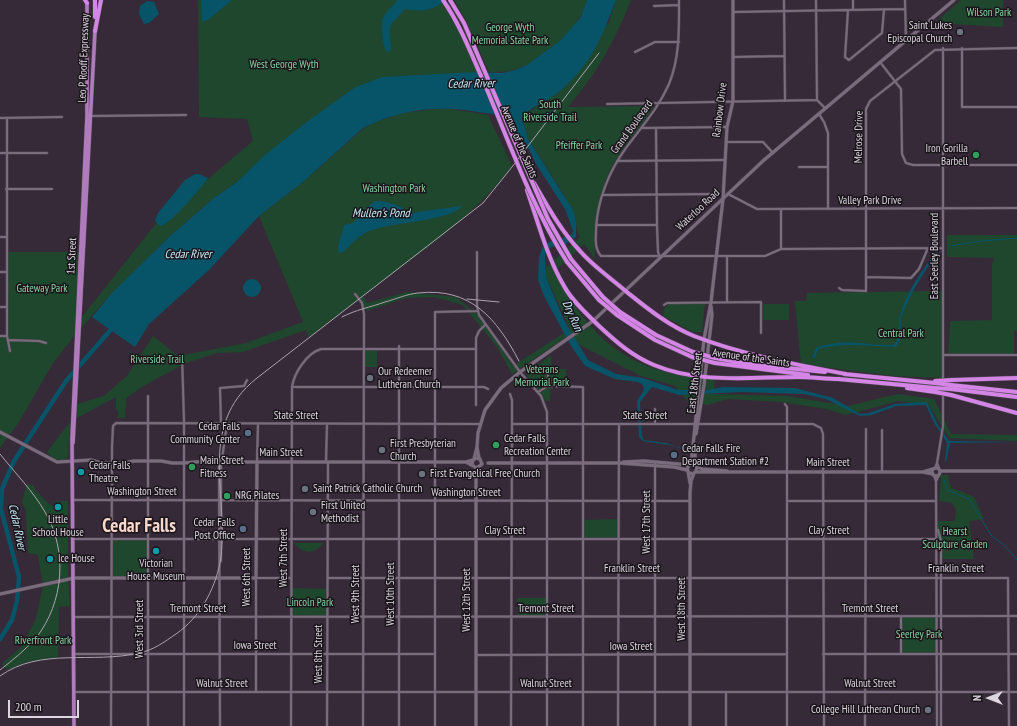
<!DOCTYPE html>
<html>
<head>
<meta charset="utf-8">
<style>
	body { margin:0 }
	#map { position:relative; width:1017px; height:726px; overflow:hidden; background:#362a38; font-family:"PT Sans Narrow",sans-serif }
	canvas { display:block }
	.north { position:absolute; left:969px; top:678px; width:40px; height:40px; -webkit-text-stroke:3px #1a151b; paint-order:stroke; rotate:270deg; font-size:11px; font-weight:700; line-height:16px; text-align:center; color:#ddd5df }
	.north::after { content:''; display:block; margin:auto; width:14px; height:18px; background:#ddd5df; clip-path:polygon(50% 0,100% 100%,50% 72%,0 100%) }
	.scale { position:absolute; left:8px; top:700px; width:71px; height:18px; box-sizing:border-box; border:2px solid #ddd5df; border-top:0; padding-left:5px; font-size:12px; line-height:14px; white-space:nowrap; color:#ddd5df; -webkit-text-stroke:3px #1a151b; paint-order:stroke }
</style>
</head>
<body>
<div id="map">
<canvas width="1017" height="726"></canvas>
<div class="north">N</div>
<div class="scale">200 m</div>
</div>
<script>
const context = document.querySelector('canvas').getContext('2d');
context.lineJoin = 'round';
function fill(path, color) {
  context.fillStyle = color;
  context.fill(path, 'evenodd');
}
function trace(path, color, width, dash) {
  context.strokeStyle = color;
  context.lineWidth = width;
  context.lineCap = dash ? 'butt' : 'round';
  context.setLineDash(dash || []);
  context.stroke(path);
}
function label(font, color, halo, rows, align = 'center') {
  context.font = font + ' "PT Sans Narrow",sans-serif';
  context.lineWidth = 3;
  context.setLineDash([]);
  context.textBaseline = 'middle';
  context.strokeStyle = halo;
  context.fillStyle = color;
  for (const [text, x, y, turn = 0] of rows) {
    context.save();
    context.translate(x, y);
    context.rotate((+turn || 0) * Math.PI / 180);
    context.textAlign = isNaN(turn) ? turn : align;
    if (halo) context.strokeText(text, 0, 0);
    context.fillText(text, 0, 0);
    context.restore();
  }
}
const green = new Path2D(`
	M198 0H441L453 14 482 79 259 162 237 182 214 198 169 237 111 294 75 335 53 363 19 422 0 448V336H6V252H81L77 323 158 221 253 141 247 119 199 117Z
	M454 0H587C582 27 540 63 514 70 505 72 498 72 489 72L467 22Z
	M616 0H631C615 41 597 73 568 107L654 106C644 124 629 138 618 156 598 188 593 223 595 260L584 244 554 272C594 344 631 374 715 379L713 394 787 396 848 406 898 394 934 399 951 434 1017 435V441L949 438 929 405 898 401 846 415 826 409 781 402 727 399 708 405 689 403 675 386 641 376 578 344 572 333 512 374 497 347 463 305 434 297 406 298 367 311 358 300 309 337 306 330 243 352 217 353 186 363 145 385 126 398 125 418H117L119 413 116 409V397L77 418V404L104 396 127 376 153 336 178 356 246 343 303 322 259 216 303 182 364 128 375 122 403 113 434 109H451L488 115 512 166C472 219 415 256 363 296L367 303 407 292 456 297 480 317 513 366 570 329 543 270 580 237 577 232 576 222 563 193 528 139 522 117 525 113 535 108 609 22Z
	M961 0H1003V27L935 23Z
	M947 235H1017V331H1014V355H948L950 321 992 320V265L994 258 947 257Z
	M943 291V378L894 376 801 364 795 301H806L807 293Z
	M705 302 702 332H693L663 316 664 309 670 303Z
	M763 304H789V320H763Z
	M365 350H377V367H365Z
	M551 355 552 369H566V385H551L550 401H546L526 374Z
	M70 422 68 457 64 460 53 459 47 452Z
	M941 475H948L951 488 963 492 974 497 984 519 969 521 974 559H941L936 521H955L956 510 952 503 939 501Z
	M27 484 33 485 36 491 49 504 50 503V505L53 506 56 501 61 502 62 501H68V579L70 606 59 607 58 657 31 661 7 670 2 664 21 647 36 619 43 585 38 555 28 553 26 511 22 502Z
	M619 519V539H583V520Z
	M112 539H148V578H112Z
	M294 543H323C315 555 303 554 294 543Z
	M292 588 328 589 327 617H292Z
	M517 598H547V617H518Z
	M901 617H936L937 654H901Z`);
const water = new Path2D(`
	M201 0H232L209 19 202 22Z
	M397 0H444C436 11 418 12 406 9 402 11 400 15 397 18 385 28 391 37 391 50L387 52C383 49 380 22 383 18 386 11 393 7 397 0Z
	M587 0H616C602 37 591 65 560 91 551 99 527 109 522 117L528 139 573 210 576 222V237L566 244 551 247 545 254 546 277 564 320 588 360 616 374 643 378 678 390H708L723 387 795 388 833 398 860 414 869 413 895 404 925 402 928 404 938 425 949 441 1017 442 950 443 946 463 945 460 947 443 933 421 926 405 896 406 872 415 860 416 826 399 804 394 742 392 679 395 652 387 640 402 642 436 644 440 666 443 688 450V452L675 446 643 441 639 437 637 401 644 390 643 385 638 382 615 379 585 366 571 346 544 296 538 280 539 257 543 246 551 241 570 236 573 232 572 228 565 209 536 164 529 149 522 143 508 115C489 115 471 110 453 109 422 107 390 114 363 128L303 182 259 216 209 270 149 324 135 347 92 317 111 294 169 237 214 198 237 182 265 155 304 124 354 88 382 77 477 72 502 73 515 70 527 65 560 41 581 17Z
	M147 1 154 2 159 14 149 23 144 24 139 14 140 6Z
	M195 174H199L208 178C202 187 169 226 160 226L155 221 158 213 185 180Z
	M377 201C387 201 394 204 403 208V213L406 215 417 212 462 206C449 222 388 222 367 232 357 237 351 245 343 252L339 253C336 244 343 234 344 225L353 223 372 203Z
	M937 251 938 252C924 272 911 292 902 315 898 327 905 333 896 347 868 346 846 342 818 349L815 358H812L816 348C846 337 865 346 894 345 901 335 897 327 900 316 906 292 922 270 937 251Z
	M243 288a9 9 0 1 1 18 0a9 9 0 1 1-18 0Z`);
const stream = new Path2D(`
	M950 246 981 241 1017 238
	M944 480 947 490 969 499 991 535 1005 546 1017 560`);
const river = new Path2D(`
	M0 639 12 620 17 601 19 577 1 509 2 489 14 461 66 381 115 325`);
const street = new Path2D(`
	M679 0C679 29 680 57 669 84 658 109 642 126 626 148 609 171 597 201 596 230 596 239 594 248 601 256H765L781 249 943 248
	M784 0 785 101
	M816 0 817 100 825 108
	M905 0 906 40
	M654 6 679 5
	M848 10 845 57 849 60 882 33 884 10
	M853 10V0
	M733 12 905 9
	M943 48V380
	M962 48V107H1017
	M635 52 655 42H679
	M733 57 784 56
	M880 62 901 89 902 154 906 163 913 165H1017
	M607 104 817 100
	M819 114 824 122 828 133V209
	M90 116 186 115
	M0 118 62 117
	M7 118V336L10 351
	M643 128 727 127
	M656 128 657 225 658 252 660 257
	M726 142H763L773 153
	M0 153H47
	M617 161 724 160
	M799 167H828
	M6 189H52
	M728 194 757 209 1017 208
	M603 195 715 194
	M781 209V249
	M596 225H657
	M0 237H7
	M477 252V306L479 315 520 372 541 396 547 412V726
	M0 272H6
	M866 277 911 278 919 269 928 248
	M839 288 842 290 866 291V109L870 101 935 50 1017 48
	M355 294 362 303 364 314 363 726
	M727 302V256
	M664 305 667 303 761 302V333
	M0 307H6
	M0 336H7
	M8 340 39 341 46 343
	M182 355 184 421V726
	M943 355H1017
	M545 367 548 369V386
	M292 387H484L488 389
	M538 392 548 386 583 387V726
	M510 394 512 400V424L511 726
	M785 404 787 407V726
	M476 405V338L479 331 485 325
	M221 423 220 388 244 386 247 380
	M512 424H813L821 428 823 434 824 726
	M655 424V409
	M882 430V472
	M219 460 220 726
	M257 462 258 424
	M326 462 327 424
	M655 462V726
	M937 463 943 426V388
	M935 468 937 463 939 468
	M934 476 936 481 939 475
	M936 481 937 726
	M73 500 690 501
	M787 501H936
	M938 530 941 541V726
	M74 539H936
	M221 561V466L227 424
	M328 578H1008L1009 726
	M74 617 1017 616
	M901 617V654
	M74 654H435
	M823 654H1017
	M476 655 787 654
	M74 692H1017
	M256 692V578H291
	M111 726 112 447 113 426 116 423 480 424
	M148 726V396
	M291 726 292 387C294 373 307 353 321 349H476
	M327 726 328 462
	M399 726V346
	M435 726V312L477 311
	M618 726 619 424
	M726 726V692
	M865 726 866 429`);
const secondary = new Path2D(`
	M0 432 57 462 91 460 101 463H124L134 461H161L172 463H184L219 460 243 462H466
	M696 434 704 385 712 315 711 306
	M477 447 478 433 485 410 501 388 520 372 593 321 764 160 954 0
	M695 449V466
	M474 459 477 447 479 458
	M623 462 644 461 690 465
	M488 463H619L674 467 687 470
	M472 464 473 460 476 458 480 459 482 464 477 468 466 462 473 460
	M687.5 469a4.5 4.5 0 1 1 9 0a4.5 4.5 0 1 1-9 0Z
	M691 465 704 339 711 302 723 199 727 127 733 101V0
	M696 466 702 469 727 471
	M932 472a4 4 0 1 1 8 0a4 4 0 1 1-8 0Z
	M688 471 690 483
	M940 471H1017
	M695 472H923
	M933 474 923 472 933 469
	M0 594 74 578H256L257 462
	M476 726V474
	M690 726V493L691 481 694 473`);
const primary = new Path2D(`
	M73 443 95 31
	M74 726 72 438 87 116V3`);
const highway = new Path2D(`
	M85 0 87 3
	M95 17V0
	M95 31 101 0
	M534 183C548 207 561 231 580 251 594 267 612 279 628 293 648 309 669 326 694 336 743 355 794 364 846 374
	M527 190C538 222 547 257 564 286 572 301 586 313 598 325 615 341 632 356 654 365 699 384 751 377 798 377 812 377 826 379 840 379
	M571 259 603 297
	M567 262 599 300
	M620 312 656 335 693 352
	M617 315 655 340 692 357
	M715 358 749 364 825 372
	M715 363 808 375
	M844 374 935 383
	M838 379 935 388
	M952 380 1017 378
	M951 385 1017 392
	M907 388 935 392
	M951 389 1017 397
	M951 395 1017 413`);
const rail = new Path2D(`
	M467 299 499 302
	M342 317C355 310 371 307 385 302 396 299 407 294 418 293 471 287 497 319 519 361
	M0 454C15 473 33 491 45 512 68 551 64 602 36 638 25 650 13 660 0 670
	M0 676C40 647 93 664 139 653 154 650 164 642 176 634 200 617 214 591 220 563 231 497 195 427 257 378L483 203 512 167 599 53`);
const highwayBridge = new Path2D(`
	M443 0C461 26 472 56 485 85 510 144 532 207 567 262
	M450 0 464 23 548 219 571 259
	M603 297 620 312
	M599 300 617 315
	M693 352 715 358
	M692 357 715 363
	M935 381 952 380
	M935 383 951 385
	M935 388 951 389
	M935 392 951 395`);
const markers = [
	[960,32,4,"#6b7280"],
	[976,155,4,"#2e9e5b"],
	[370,378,4,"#6b7280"],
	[248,433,4,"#5c6f8a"],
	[496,445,4,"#2e9e5b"],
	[382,450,4,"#6b7280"],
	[674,455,4,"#5c6f8a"],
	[192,467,4,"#2e9e5b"],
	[81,472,4,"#0f9aa8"],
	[422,474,4,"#6b7280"],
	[305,489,4,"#6b7280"],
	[227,496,4,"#2e9e5b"],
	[58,507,4,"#0f9aa8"],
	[313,512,4,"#6b7280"],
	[243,529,4,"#5c6f8a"],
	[156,551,4,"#0f9aa8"],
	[50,559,4,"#0f9aa8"],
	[928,710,4,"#6b7280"]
];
const parkNames = [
	["Wilson Park",989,13],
	["George Wyth",510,28],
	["Memorial State Park",510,41],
	["West George Wyth",284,65],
	["South",550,105],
	["Riverside Trail",550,118],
	["Pfeiffer Park",579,146],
	["Washington Park",394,189],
	["Gateway Park",42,289],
	["Central Park",901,334],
	["Riverside Trail",157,360],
	["Veterans",542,370],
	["Memorial Park",542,383],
	["Hearst",955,532],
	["Sculpture Garden",955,545],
	["Lincoln Park",310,603],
	["Seerley Park",919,635],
	["Riverfront Park",43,641]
];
const poiNames = [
	["Saint Lukes",952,26,"right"],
	["Episcopal Church",952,39,"right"],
	["Iron Gorilla",968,149,"right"],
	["Barbell",968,162,"right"],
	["Our Redeemer",378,372],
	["Lutheran Church",378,385],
	["Cedar Falls",240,427,"right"],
	["Community Center",240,440,"right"],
	["Cedar Falls",504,439],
	["Recreation Center",504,452],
	["First Presbyterian",390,444],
	["Church",390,457],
	["Cedar Falls Fire",682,449],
	["Department Station #2",682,462],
	["Main Street",200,461],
	["Fitness",200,474],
	["Cedar Falls",89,466],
	["Theatre",89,479],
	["First Evangelical Free Church",430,474],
	["Saint Patrick Catholic Church",313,489],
	["NRG Pilates",235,496],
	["First United",321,506],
	["Methodist",321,519],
	["Little",58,520,"center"],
	["School House",58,533,"center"],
	["Cedar Falls",235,523,"right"],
	["Post Office",235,536,"right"],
	["Ice House",58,559],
	["Victorian",156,564,"center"],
	["House Museum",156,577,"center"],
	["College Hill Lutheran Church",920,710,"right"]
];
const streetNames = [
	["Leo P Rooff Expressway",84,58,-88],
	["Rainbow Drive",720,110,-83],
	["Grand Boulevard",632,127,-54],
	["Melrose Drive",859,137,-89],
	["Avenue of the Saints",519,142,67],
	["Valley Park Drive",870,201],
	["Waterloo Road",698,210,-43],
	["1st Street",72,256,-87],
	["East Seerley Boulevard",935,256,-90],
	["Avenue of the Saints",751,358,8],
	["East 18th Street",695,383,-83],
	["State Street",296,416],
	["State Street",645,416],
	["Main Street",281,453],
	["Main Street",828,463],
	["Washington Street",142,492],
	["Washington Street",466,493],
	["West 17th Street",647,522,-90],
	["Clay Street",505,531],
	["Clay Street",829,531],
	["West 7th Street",284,558,-90],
	["Franklin Street",632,569],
	["Franklin Street",956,569],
	["West 6th Street",247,577,-90],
	["West 9th Street",356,594,-90],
	["West 10th Street",391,594,-90],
	["West 12th Street",467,600,-90],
	["Tremont Street",198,609],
	["Tremont Street",546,609],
	["West 18th Street",682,609,-90],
	["Tremont Street",870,609],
	["West 3rd Street",140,629,-90],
	["Iowa Street",255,646],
	["Iowa Street",631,647],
	["West 8th Street",319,654,-90],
	["Walnut Street",222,684],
	["Walnut Street",546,684],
	["Walnut Street",870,684]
];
const waterNames = [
	["Cedar River",471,84,-1],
	["Mullen's Pond",381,214],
	["Cedar River",188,255],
	["Dry Run",572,316,66],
	["Cedar River",17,527,78]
];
const townNames = [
	["Cedar Falls",139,527]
];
fill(green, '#1f472e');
fill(water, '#075368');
trace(stream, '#075368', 1);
trace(river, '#075368', 4.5);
trace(street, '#534955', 3);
trace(secondary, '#534955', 4);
trace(primary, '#534955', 4.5);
trace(highway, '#534955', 5);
trace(street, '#7a6c7d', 2);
trace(secondary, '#7a6c7d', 3);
trace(primary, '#b07bbc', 3.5);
trace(highway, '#d485e6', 4);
trace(rail, '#aca3ae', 1);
trace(highwayBridge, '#534955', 5, []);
trace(highwayBridge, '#d485e6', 4);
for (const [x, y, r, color] of markers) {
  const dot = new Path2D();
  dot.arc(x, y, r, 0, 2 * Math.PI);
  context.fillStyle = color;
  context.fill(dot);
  trace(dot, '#1a151b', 1.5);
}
label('11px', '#89d4a2', '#1a151b', parkNames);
label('11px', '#ddd5df', '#1a151b', poiNames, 'left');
label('11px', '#ddd5df', '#1a151b', streetNames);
label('italic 12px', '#c6eaf7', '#1a151b', waterNames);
label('bold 19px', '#f8d8cb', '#1a151b', townNames);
</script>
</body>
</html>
